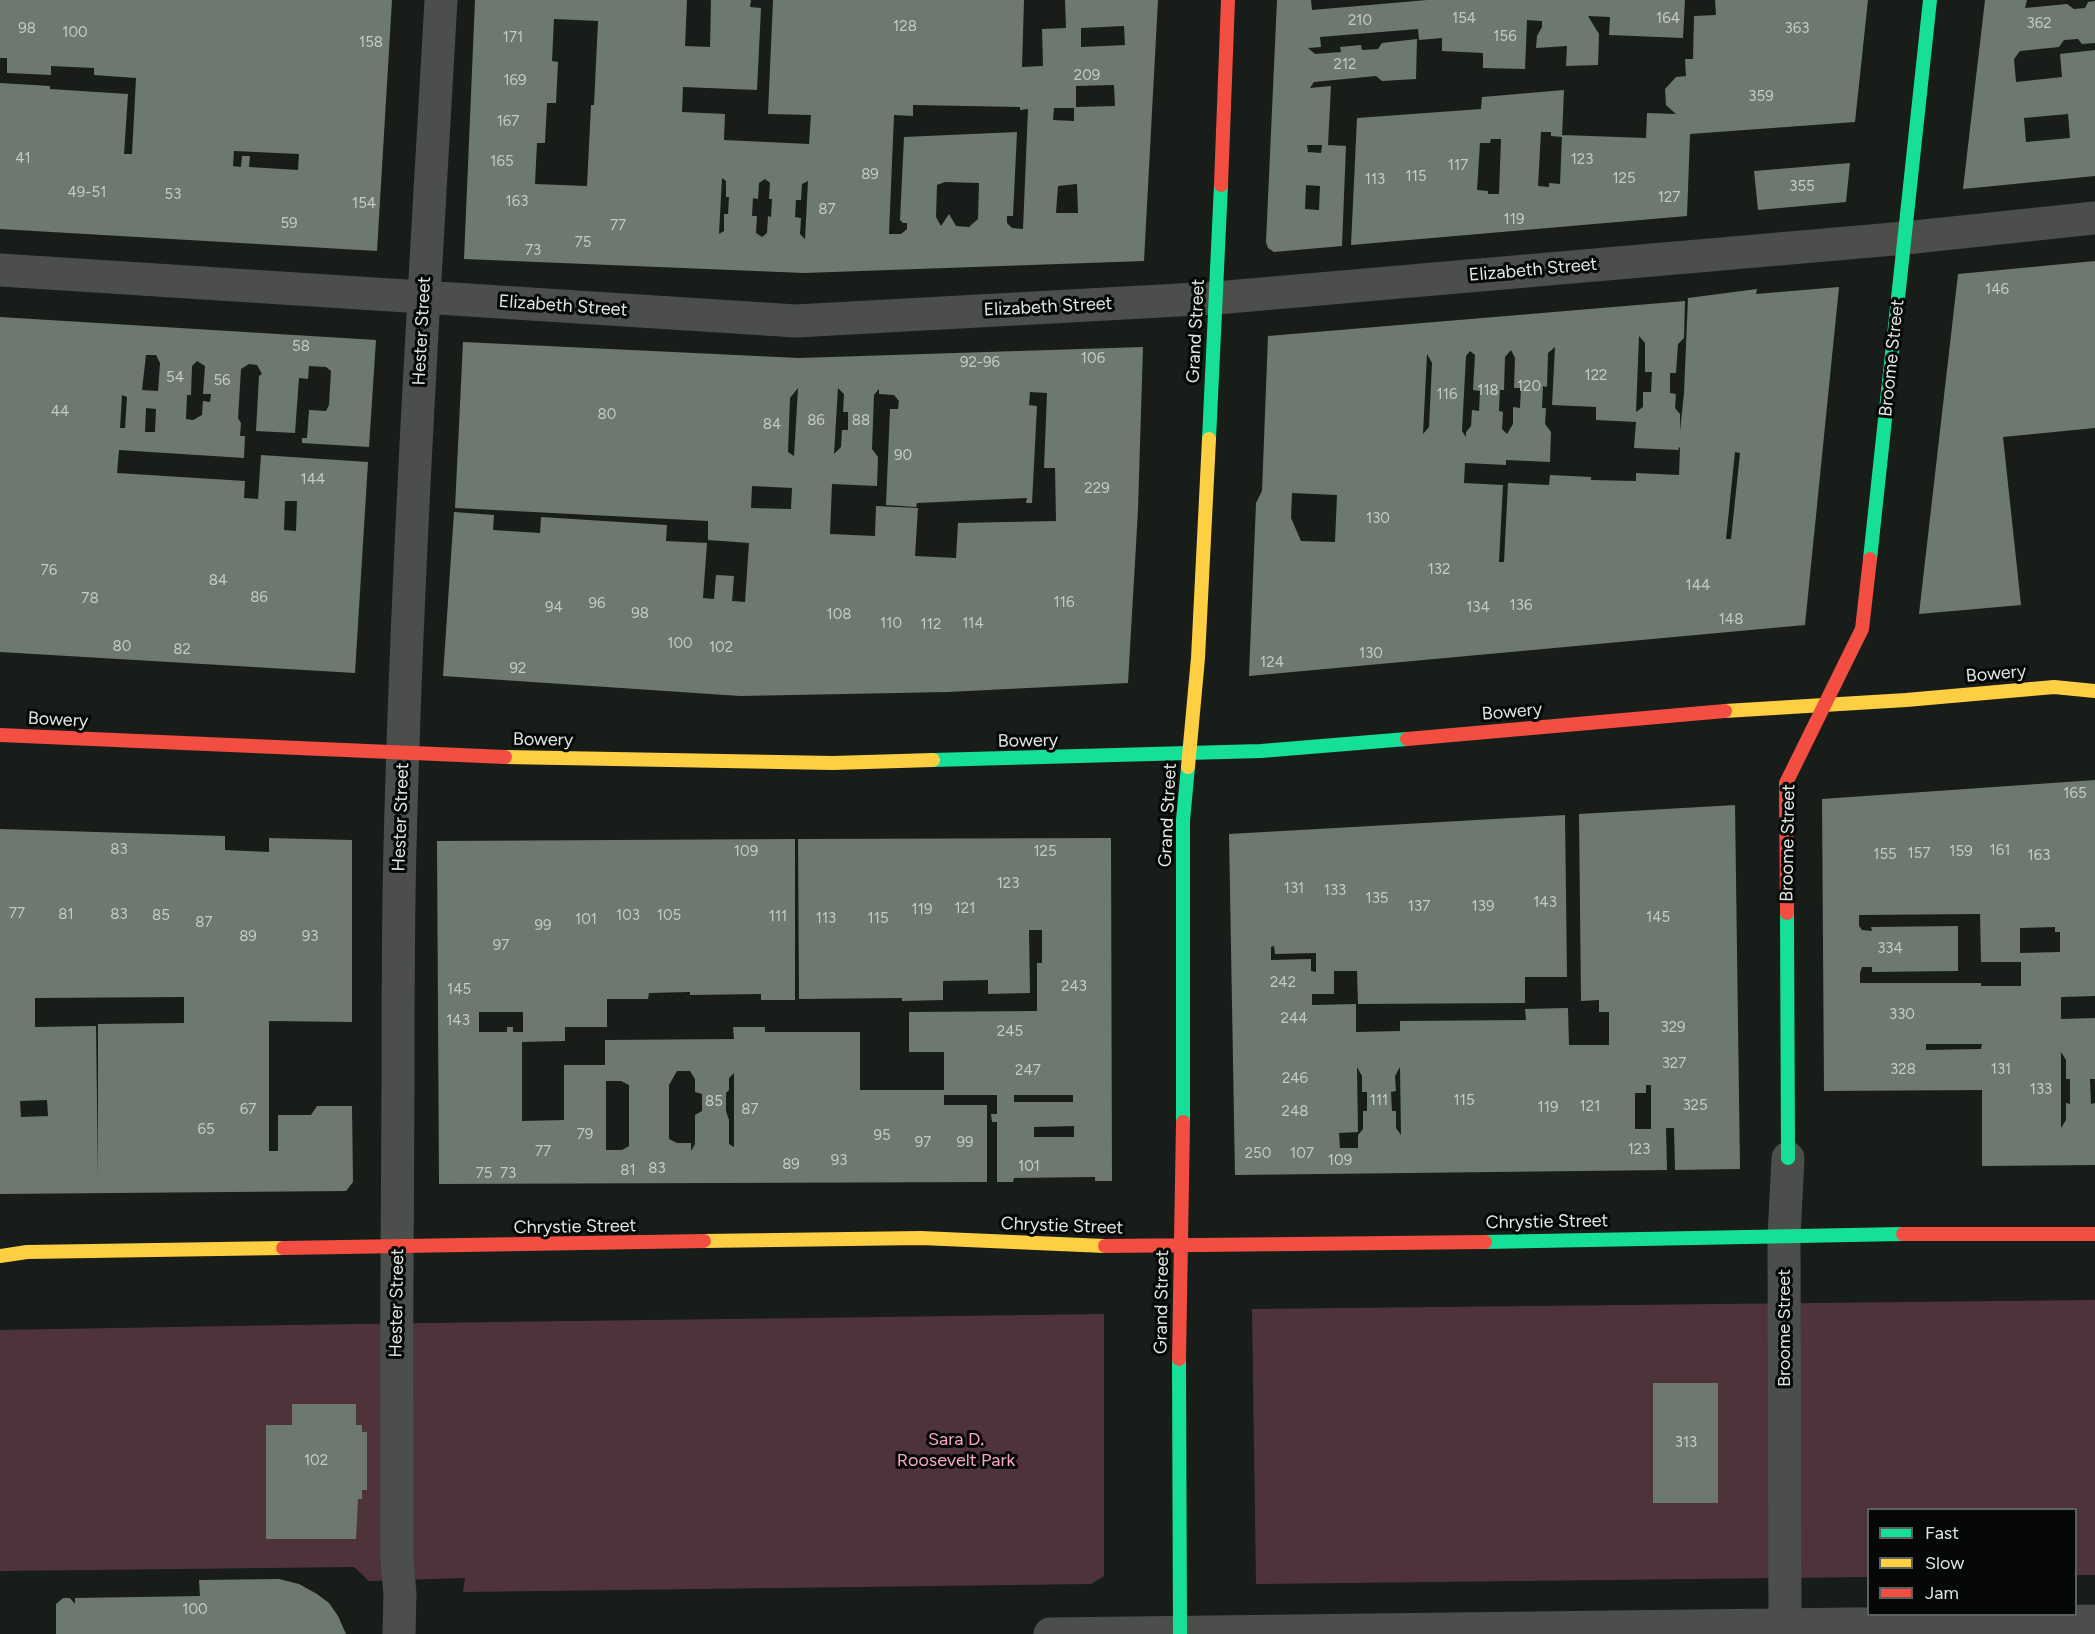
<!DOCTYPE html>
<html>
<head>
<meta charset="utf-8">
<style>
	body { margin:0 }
	#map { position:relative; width:2095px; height:1634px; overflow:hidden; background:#181d19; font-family:Figtree,sans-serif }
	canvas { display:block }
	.legend { position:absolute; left:1867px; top:1508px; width:210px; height:108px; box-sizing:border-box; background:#050806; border:2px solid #5d615e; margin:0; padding:8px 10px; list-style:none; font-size:18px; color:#e0e7e1 }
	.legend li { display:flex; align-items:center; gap:12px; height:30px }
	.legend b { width:30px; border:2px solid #5d615e }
</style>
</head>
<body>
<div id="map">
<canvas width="2095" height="1634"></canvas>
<ul class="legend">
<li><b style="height:8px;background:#16e098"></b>Fast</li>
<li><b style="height:8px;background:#ffcf43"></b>Slow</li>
<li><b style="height:8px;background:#f24e42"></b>Jam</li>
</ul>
</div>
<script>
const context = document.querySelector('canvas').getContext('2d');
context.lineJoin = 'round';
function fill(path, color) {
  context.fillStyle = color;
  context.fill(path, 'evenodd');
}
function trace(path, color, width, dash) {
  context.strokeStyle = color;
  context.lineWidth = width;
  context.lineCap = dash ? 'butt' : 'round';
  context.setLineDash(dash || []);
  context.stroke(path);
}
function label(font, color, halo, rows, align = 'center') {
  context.font = font + ' Figtree,sans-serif';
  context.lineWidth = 6;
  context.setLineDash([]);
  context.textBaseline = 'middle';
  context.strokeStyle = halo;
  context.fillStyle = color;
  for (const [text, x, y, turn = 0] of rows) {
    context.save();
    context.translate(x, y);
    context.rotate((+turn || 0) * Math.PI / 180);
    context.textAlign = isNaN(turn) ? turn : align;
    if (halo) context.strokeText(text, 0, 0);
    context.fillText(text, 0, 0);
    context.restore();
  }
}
const green = new Path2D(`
	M2095 1300V1575H2076V1510H1868V1577L1256 1584 1252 1309Z
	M1104 1314V1576L1091 1584 463 1592 465 1578 369 1581 354 1567 0 1571V1330C368 1323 736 1319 1104 1314Z`);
const building = new Path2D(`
	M0 0H392L377 251 0 229V83L50 86V89L128 94 124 154H132L136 78 94 75V68L51 66V75L7 73V58H0ZM234 151 299 154 298 170 249 167 250 156H242L241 167 233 166Z
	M475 0H687L685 46 710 47 711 0H751L750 7 761 8 757 90 683 87 682 112 725 114 724 140 809 144 811 115 768 114 773 0H1024L1022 67 1043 66 1042 29 1066 28 1065 0H1158L1144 261 804 273 464 259ZM554 19 598 21 594 105H591L587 186 535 184 537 143H545L547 103H556L558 62 552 61ZM1124 26 1125 45 1081 47V28ZM1114 85 1115 106 1076 107V86ZM913 105 1020 107V110L1028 109 1023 229 1012 228 1007 223V216H1013L1017 132 904 137 900 220 903 223H907V229L901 234H889L894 115 913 116ZM1054 108H1074V121L1053 120ZM722 178 726 181V197H729L728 214H724V231L719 234ZM765 179 770 183 769 199H772L771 217 768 216 767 233 762 237 756 233 757 216H752L753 198 758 199 759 183ZM808 181 805 239 800 234 801 218 795 217 796 200H801L802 184ZM945 182 979 183 978 219 969 227 956 226 949 214 941 226 936 217 937 185ZM1077 184 1078 213H1056L1058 186Z
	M1277 0H1311L1312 10 1427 0H1685L1683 38 1609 35 1610 17 1588 16 1599 34 1598 65 1566 66 1567 46 1536 48 1537 36 1542 27V21L1527 20 1525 69 1483 68V53L1442 51V38L1419 40 1418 29 1320 37 1321 47 1308 48 1315 54 1341 52 1340 47 1361 45 1362 50 1378 49 1382 43 1417 39 1416 79 1382 81 1376 76 1314 82 1310 88 1331 86 1328 145 1346 146 1342 246 1274 252 1268 248 1266 242ZM1307 145H1322L1321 153 1308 152ZM1306 185 1320 186 1319 210 1305 209Z
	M1715 0H1868L1855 122 1690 134 1687 216 1351 245 1357 118 1481 109 1482 97 1564 90 1562 137 1551 136V132H1541L1538 186 1549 187V183L1560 184 1562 135 1646 138 1647 113 1676 114 1666 105 1665 89 1676 77 1686 76 1685 59H1693L1694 16 1716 15ZM1491 139H1501L1499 194H1488V191L1477 190 1480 143H1490Z
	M1985 0H2027L2025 8 2067 4 2074 9 2085 8 2088 2 2095 1V43L2082 44 2078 39 2064 40 2059 47 2020 51 2014 59 2016 82 2062 77 2060 54 2095 50V176L1963 189ZM2068 114 2070 138 2026 142 2024 118Z
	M1850 163 1846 202 1758 210 1754 171Z
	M2095 261V428L2003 437 2021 605 1919 614 1958 274Z
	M1839 287 1805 625 1249 676 1256 503 1262 491 1268 336 1685 301 1684 338 1678 344 1676 373H1670V393L1676 394 1675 408 1680 414V431L1684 393 1688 298 1757 289 1756 294ZM1639 336 1645 343V372H1652L1651 392H1643V407L1636 412ZM1555 347 1552 405 1596 407V420L1636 422 1634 448 1679 450 1678 447 1680 448 1679 475 1636 473V481L1591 480V477L1550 475 1549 485 1508 483 1504 562H1499L1503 485 1464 483 1465 463 1506 465V460L1550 462 1551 432 1545 424 1546 408H1542L1543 386 1547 387 1548 353ZM1511 350 1515 358 1514 388H1521L1520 408 1513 407V424L1507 434 1502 429 1503 412 1499 411V408L1500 390H1504L1505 357ZM1470 351 1475 355 1473 390 1480 391 1479 411 1472 410 1471 426 1466 432V437L1462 431 1466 356ZM1427 354 1432 363 1429 427 1423 434ZM1735 452 1740 453 1731 539H1726ZM1292 493 1337 495 1335 542 1301 541 1291 518Z
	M0 317 376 340 369 447 302 443V438H307L309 410 326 411 329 405 331 371 326 367 309 366 308 379 299 378 295 433 256 431 259 376 262 374 257 365 249 364 241 369 238 418 241 423 240 436H245L244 458 119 450 117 473 245 481 244 498 258 499 261 455 368 462 355 673 0 652ZM146 355H156L160 363 158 391 142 390ZM197 361 205 366 203 394H211L210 402 203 401 202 415 193 420 186 419 187 395H191L192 366ZM122 395 127 397 125 428H120ZM146 408 156 409 155 432H145ZM285 501H297L296 531 284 530Z
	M463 342 799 358 1143 347 1138 510 1128 683 948 692 740 696 443 676 454 512 494 515 493 530 540 533 541 517 667 525 666 541 707 543 703 598 714 599 716 575 734 576 732 601 745 602 749 543 708 540V521L455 508ZM798 388 794 456 788 452 790 398ZM838 388 844 394 843 412H848V430H842L841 447 834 454ZM879 389V394L894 395 899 401 898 409H890L886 505 916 507 917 503 1027 498 1026 503H1032L1037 406 1029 405 1030 392 1047 393 1044 468H1055L1056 521 958 523 956 558 915 556 918 508 876 506 875 536 830 534 832 484 877 486 878 457 872 449 874 395ZM752 486 792 488 791 509 751 508Z
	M2095 780V996L2061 997V1019L2095 1018V1079H2090L2091 1104 2095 1103V1165L1982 1166V1090L1824 1091 1822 799ZM1980 914 1981 962H2021V986H1981V983H1860V973L1862 967H1872V972L1958 971V926L1871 927 1872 931 1862 930 1859 926V915ZM2055 927V932H2060V952L2020 953V928ZM1926 1044H1982L1981 1049 1926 1050ZM2061 1052 2066 1060V1079H2070V1104L2066 1103V1120L2061 1128Z
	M1735 805 1740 1169 1675 1170 1674 1128H1666L1667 1170 1235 1175 1229 834 1565 815 1567 977H1525V1003L1358 1004 1357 971H1334V994H1312V1005L1356 1004V1032L1400 1031V1021L1526 1020 1525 1009 1568 1008 1569 1045H1609V1012H1599V1000L1581 1001 1579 814ZM1274 946 1275 954 1316 953V972L1311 971V959L1271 960V947ZM1357 1067 1362 1076V1092H1367V1111H1363V1129L1358 1135V1148H1340L1339 1133 1358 1132ZM1400 1067 1401 1135 1396 1128V1111H1392L1391 1092 1396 1091 1395 1076ZM1646 1085H1651V1129H1635V1093H1646Z
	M0 829 225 836V850L269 852V838L352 840V1022L269 1021V1151H278V1115H311L317 1106H352L353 1182 346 1191 0 1194ZM184 997V1023L98 1024V1178L96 1026 35 1027V998ZM47 1100 48 1116 21 1117 20 1101Z
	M1111 838 1112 1181H1095V1177L1014 1178 1013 1182H997V1122H992L991 1114H997V1095H944V1105H987V1182L439 1184 437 841 795 839V1000H761V994L690 995V992L649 993 648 999H607V1027H565V1041L522 1042V1121L564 1120V1065H605V1040L734 1039 733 1027H765V1032H860V1090H944V1052H909V1012L1037 1011V963H1042V930H1029L1030 993 988 994V980L943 981V1000L902 1001V998L799 999 798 839ZM479 1012H523V1032H513V1027H507V1032H479ZM677 1071H690L695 1079V1092L702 1094V1111L695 1115V1144L691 1151V1143H677L669 1139V1085ZM734 1073V1147L729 1144V1120L726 1111V1093L729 1090V1078ZM606 1081H621L629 1085V1146L622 1150H606ZM1014 1095H1073V1102H1014ZM1074 1126V1137H1034V1127Z
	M1653 1383H1718V1503H1653Z
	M292 1404H356V1425H362V1432H367V1490H362V1499H358L356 1539H266V1425H292Z
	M279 1579 299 1584 317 1594 329 1603 338 1616 346 1634H56V1604L63 1598H70L75 1604V1598L200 1596 199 1580Z`);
const street = new Path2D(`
	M0 270 796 321 1216 298 1905 238 2095 218
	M399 1634 400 1594 397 1561C396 1401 397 1242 398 1082 398 1004 398 925 400 847 407 564 425 282 441 0
	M1050 1634 2095 1621
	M1785 1634 1784 1237 1788 1158`);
const fast = new Path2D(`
	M1209 439 1221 185
	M1870 559 1930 0
	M933 760 1261 751 1407 739
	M1787 913 1788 1158
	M1183 1122V820L1188 767
	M1485 1242 1903 1234
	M1179 1359 1180 1634`);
const slow = new Path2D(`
	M1725 711 1906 700 2054 687 2095 691
	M505 757 833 763 933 760
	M1188 767 1198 658 1209 439
	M704 1241 921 1238 1105 1246
	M0 1256 27 1252 283 1248`);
const jam = new Path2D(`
	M1221 185 1228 0
	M0 735 505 757
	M1407 739 1725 711
	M1787 913 1786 783 1862 629 1870 559
	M1903 1234H2095
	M1105 1246 1485 1242
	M283 1248 704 1241
	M1179 1359 1183 1122`);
const numberNames = [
	["154",1464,19],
	["164",1668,19],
	["210",1360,21],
	["362",2039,24],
	["128",905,27],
	["98",27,29],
	["363",1797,29],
	["100",75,33],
	["156",1505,37],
	["171",513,38],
	["158",371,43],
	["212",1345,65],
	["209",1087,76],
	["169",515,81],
	["359",1761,97],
	["167",508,122],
	["41",23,159],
	["123",1582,160],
	["165",502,162],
	["117",1458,166],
	["89",870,175],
	["115",1416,177],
	["125",1624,179],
	["113",1375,180],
	["355",1802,187],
	["49-51",87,193],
	["53",173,195],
	["127",1669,198],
	["163",517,202],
	["154",364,204],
	["87",827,210],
	["119",1514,220],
	["59",289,224],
	["77",618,226],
	["75",583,243],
	["73",533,251],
	["146",1997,290],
	["58",301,347],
	["106",1093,359],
	["92-96",980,363],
	["122",1596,376],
	["54",175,378],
	["56",222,381],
	["120",1529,387],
	["118",1488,391],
	["116",1447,395],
	["44",60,412],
	["80",607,415],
	["86",816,421],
	["88",861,421],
	["84",772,425],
	["90",903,456],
	["144",313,480],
	["229",1097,489],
	["130",1378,519],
	["132",1439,570],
	["76",49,571],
	["84",218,581],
	["144",1698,586],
	["86",259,598],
	["78",90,599],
	["116",1064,603],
	["96",597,604],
	["136",1521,606],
	["94",554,608],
	["134",1478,608],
	["98",640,614],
	["108",839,615],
	["148",1731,620],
	["110",891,624],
	["114",973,624],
	["112",931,625],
	["100",680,644],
	["80",122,647],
	["102",721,648],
	["82",182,650],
	["130",1371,654],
	["124",1272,663],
	["92",518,669],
	["165",2075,794],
	["83",119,850],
	["161",2000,851],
	["109",746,852],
	["125",1045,852],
	["159",1961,852],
	["157",1919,854],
	["155",1885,855],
	["163",2039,856],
	["123",1008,884],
	["131",1294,889],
	["133",1335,891],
	["135",1377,899],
	["143",1545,903],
	["137",1419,907],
	["139",1483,907],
	["121",965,909],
	["119",922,910],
	["77",17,914],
	["81",66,915],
	["83",119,915],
	["85",161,916],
	["103",628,916],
	["105",669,916],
	["111",778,917],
	["145",1658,918],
	["113",826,919],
	["115",878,919],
	["101",586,920],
	["87",204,923],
	["99",543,926],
	["89",248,937],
	["93",310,937],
	["97",501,946],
	["334",1890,949],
	["242",1283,983],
	["243",1074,987],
	["145",459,990],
	["330",1902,1015],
	["244",1294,1019],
	["143",458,1021],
	["329",1673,1028],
	["245",1010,1032],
	["327",1674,1064],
	["328",1903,1070],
	["131",2001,1070],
	["247",1028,1071],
	["246",1295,1079],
	["133",2041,1090],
	["111",1379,1101],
	["115",1464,1101],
	["85",714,1102],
	["325",1695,1106],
	["121",1590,1107],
	["119",1548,1108],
	["67",248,1110],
	["87",750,1110],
	["248",1295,1112],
	["65",206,1130],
	["79",585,1135],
	["95",882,1136],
	["97",923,1143],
	["99",965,1143],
	["123",1639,1150],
	["77",543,1152],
	["250",1258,1154],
	["107",1302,1154],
	["93",839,1161],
	["109",1340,1161],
	["89",791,1165],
	["101",1029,1167],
	["83",657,1169],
	["81",628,1171],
	["75",484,1174],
	["73",508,1174],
	["313",1686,1443],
	["102",316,1461],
	["100",195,1610]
];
const streetNames = [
	["Elizabeth Street",1533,270,-5],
	["Elizabeth Street",563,306,4],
	["Elizabeth Street",1048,307,-3],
	["Hester Street",422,331,-87],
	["Grand Street",1196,331,-87],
	["Broome Street",1892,358,-84],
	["Bowery",1996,674,-5],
	["Bowery",1512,712,-5],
	["Bowery",58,720,3],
	["Bowery",543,740,1],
	["Bowery",1028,741,-1],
	["Grand Street",1168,815,-87],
	["Hester Street",401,817,-88],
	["Broome Street",1788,843,-89],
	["Chrystie Street",1547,1222,-1],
	["Chrystie Street",1062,1226,2],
	["Chrystie Street",575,1227,-1],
	["Grand Street",1162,1302,-89],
	["Hester Street",397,1303,-89],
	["Broome Street",1785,1328,-90]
];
const parkNames = [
	["Sara D.",956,1440],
	["Roosevelt Park",956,1461]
];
fill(green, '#4f333b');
fill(building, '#6d786f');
trace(street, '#4b4e4b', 33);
trace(fast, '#16e098', 14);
trace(slow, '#ffcf43', 14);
trace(jam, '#f24e42', 14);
label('15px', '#c3cbc4', null, numberNames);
label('18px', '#e0e7e1', '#050806', streetNames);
label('18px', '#faa8bf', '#050806', parkNames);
</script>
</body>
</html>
